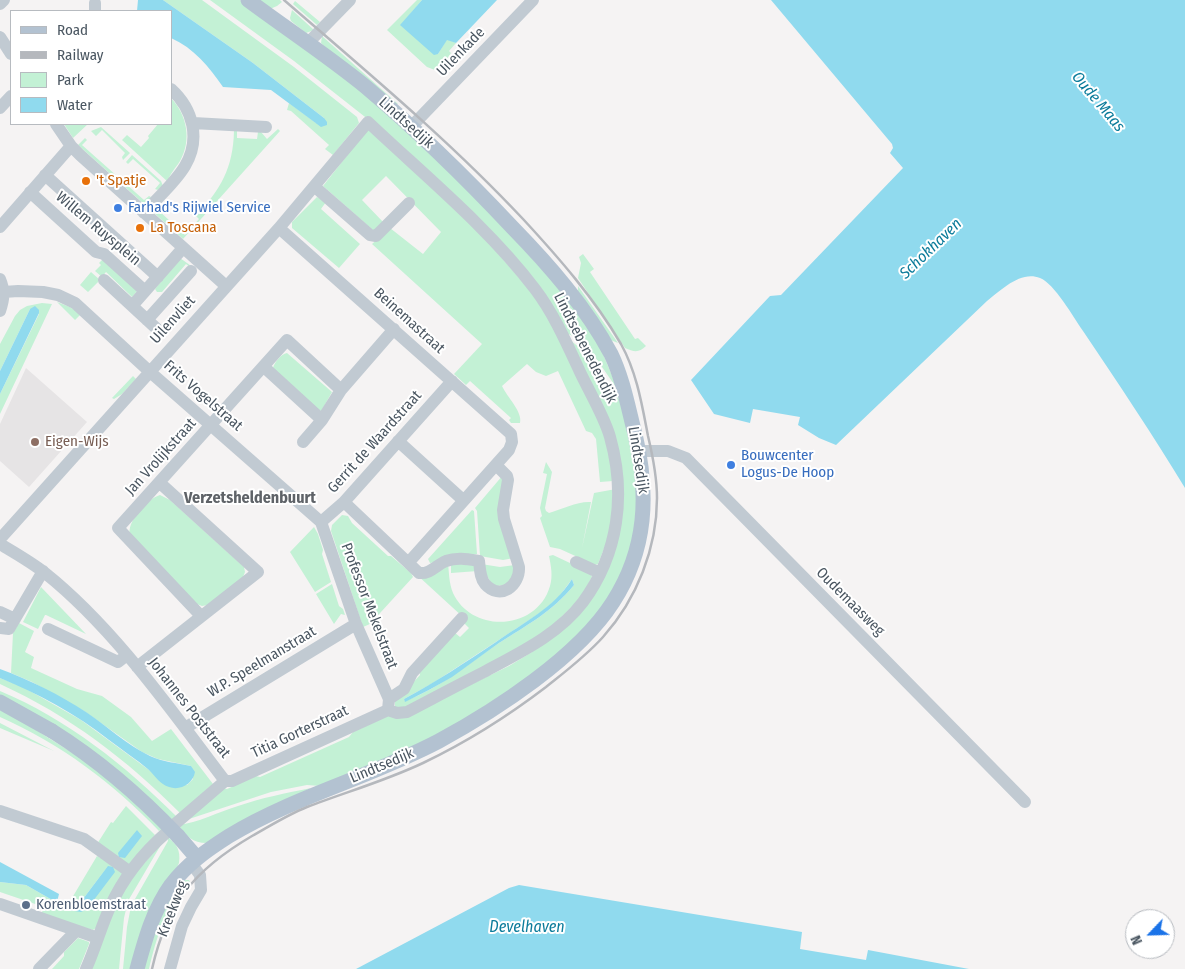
<!DOCTYPE html>
<html>
<head>
<meta charset="utf-8">
<style>
	body { margin:0 }
	#map { position:relative; width:1185px; height:969px; overflow:hidden; background:#f5f3f3; font-family:"Fira Sans Condensed",sans-serif }
	canvas { display:block }
	.legend { position:absolute; left:10px; top:10px; width:162px; height:115px; box-sizing:border-box; background:#fff; border:1px solid #b7bbc0; margin:0; padding:6px 9px; list-style:none; font-size:15px; color:#4a5661 }
	.legend li { display:flex; align-items:center; gap:10px; height:25px }
	.legend b { width:25px; border:1px solid #b7bbc0 }
	.north { position:absolute; left:1125px; top:909px; width:50px; height:50px; box-sizing:border-box; background:#fff; border:1px solid #b7bbc0; border-radius:50%; rotate:246deg; font-size:14px; font-weight:700; line-height:20px; text-align:center; color:#4a5661 }
	.north::after { content:''; display:block; margin:auto; width:18px; height:22px; background:#1a73e8; clip-path:polygon(50% 0,100% 100%,50% 72%,0 100%) }
</style>
</head>
<body>
<div id="map">
<canvas width="1185" height="969"></canvas>
<ul class="legend">
<li><b style="height:6px;background:#b3c2d1"></b>Road</li>
<li><b style="height:6px;background:#b5b8bd"></b>Railway</li>
<li><b style="height:14px;background:#c3f1d5"></b>Park</li>
<li><b style="height:14px;background:#90daee"></b>Water</li>
</ul>
<div class="north">N</div>
</div>
<script>
const context = document.querySelector('canvas').getContext('2d');
context.lineJoin = 'round';
function fill(path, color) {
  context.fillStyle = color;
  context.fill(path, 'evenodd');
}
function trace(path, color, width, dash) {
  context.strokeStyle = color;
  context.lineWidth = width;
  context.lineCap = dash ? 'butt' : 'round';
  context.setLineDash(dash || []);
  context.stroke(path);
}
function label(font, color, halo, rows, align = 'center') {
  context.font = font + ' "Fira Sans Condensed",sans-serif';
  context.lineWidth = 4;
  context.setLineDash([]);
  context.textBaseline = 'middle';
  context.strokeStyle = halo;
  context.fillStyle = color;
  for (const [text, x, y, turn = 0] of rows) {
    context.save();
    context.translate(x, y);
    context.rotate((+turn || 0) * Math.PI / 180);
    context.textAlign = isNaN(turn) ? turn : align;
    if (halo) context.strokeText(text, 0, 0);
    context.fillText(text, 0, 0);
    context.restore();
  }
}
const education = new Path2D(`
	M26 368 87 422 29 487 0 461V424Z`);
const green = new Path2D(`
	M163 0H202L294 67 357 117 359 123 333 155 325 149 329 145 291 111 287 110 289 103 316 123 324 118 253 63Z
	M210 0H240L361 90 460 180 559 288 598 342 618 390 593 354 575 337 566 333 546 299 374 124 294 61Z
	M258 0H280L282 2 277 6 270 9Z
	M417 0H422L401 25 438 54 447 39 456 43 449 51 451 53 440 69 435 70 427 67 387 30Z
	M295 1 320 22 317 25 293 4Z
	M292 10 314 30 306 33 291 21 290 18Z
	M322 36 398 104 395 105 334 57 321 43Z
	M171 98C187 115 192 140 180 161 176 168 169 174 168 182L122 140 127 135 141 147 149 138 148 136 158 124H171Z
	M64 124H88L73 138Z
	M101 127 130 153 123 160 122 157 125 153 102 130 96 136 91 131Z
	M278 129 280 131 183 239 153 212 156 208 185 235 199 219 196 216C221 189 233 168 234 131H237V138L257 139 258 132H261L267 139Z
	M367 130H371L482 235 540 302 600 419 608 446 613 481 600 482 596 439 592 433 586 431 558 371 546 376 536 372 527 364 502 386C507 397 523 412 520 423H511L509 420 511 418 470 381 466 385 454 374 482 344 372 244 390 228 423 254 441 232 386 176 362 200 384 223 375 232 323 186Z
	M85 138 87 140 82 145 144 200 149 196 151 197 145 205 78 145Z
	M132 155 161 181 163 186 158 190 155 189 160 183 133 159 128 164 126 162Z
	M317 197 326 202 321 209 360 244 339 268 292 228V222Z
	M583 254 594 269 590 272 635 339 638 338 646 346C639 353 634 352 625 348L578 278 581 263 579 257Z
	M180 258 194 268 193 270 186 264 162 292H157L155 289Z
	M103 259 138 290 132 297 106 272 102 277 95 271 101 265 99 263Z
	M91 272 100 280 88 292 80 285Z
	M578 286 618 343 608 339 578 292Z
	M57 302 70 307 81 314 75 320Z
	M42 303 52 304 0 414V394L39 314 30 309 0 371V344L15 316 20 310 27 306Z
	M569 339 587 354 610 390 622 402 634 450 638 515 624 572 600 613 543 668 436 738 320 786 307 785 271 792 186 820 222 788 227 789 256 776 260 777 349 737 353 732 390 715 406 716 509 666 532 652 605 571 621 480Z
	M287 353 332 392 322 410 320 411 273 368C274 363 281 354 287 353Z
	M133 376 136 379 122 394 114 399 112 398Z
	M546 462 552 472 545 508 546 511 549 513C562 509 578 501 591 502L582 548 594 493 616 489 614 523 598 564 595 565 560 549 550 547 540 518 542 516 540 508 547 474 543 473Z
	M503 475 514 558 503 560 480 556 477 511 475 508Z
	M160 495 170 500 244 567 245 572 243 577 208 605 202 606 197 604 130 536C126 522 147 499 160 495Z
	M472 510 474 511 477 554 430 563 428 559Z
	M342 515 348 516 352 523 388 556H391L411 573 413 577 370 624 363 627 331 531 332 525Z
	M314 527 318 534 323 550 322 554 331 582 315 592 290 552Z
	M553 555 587 571 592 576 583 596 543 635 406 710 395 708V699L400 697 420 675 419 669 454 632 460 637 469 628 463 622 464 618 416 574 448 562C449 573 449 583 453 593 472 634 537 631 550 586 553 576 551 566 549 556ZM572 579 574 585C552 612 527 625 499 643 468 664 440 688 405 701L404 699 433 683 543 611 558 598Z
	M451 562H471L478 571 451 573Z
	M481 564 500 567 515 565 512 583 493 587Z
	M332 584 339 606 343 609 345 615 341 614 334 624 316 594Z
	M41 587 86 634 46 615H45L38 629 23 622Z
	M19 623 34 631 25 652 34 657 31 668 77 689 102 696 131 717 152 741 171 729 213 784 180 813C126 759 70 716 0 684V678L23 687 81 720 149 770 187 785 193 779 191 766 158 759 142 752 84 711 32 682 11 673 13 633Z
	M0 691C67 719 125 765 176 816L172 820 0 698Z
	M0 710 17 718 98 769 163 828 159 831C113 783 61 744 0 717Z
	M0 723 54 751 0 728Z
	M311 788 207 843C192 843 187 836 178 825 198 823 218 812 238 806 261 798 286 793 311 788Z
	M126 806 155 835 128 867 97 844 111 822 113 823Z
	M167 836C176 844 181 849 179 863L131 969H123L127 927 131 906 168 841Z
	M162 843 128 901 124 918 119 969H89L125 885Z
	M97 856 124 871 96 928 93 930 41 915 44 907 0 892V882L26 885 54 901 57 902 58 900 67 905V908L75 911 108 866 83 899 76 903H69Z
	M182 880H189L190 882C166 904 156 939 149 969H142L164 909Z
	M78 938 89 942V944L79 969H52L64 956V952Z`);
const water = new Path2D(`
	M138 0H163L253 63 324 118 327 122V125L321 127 271 90 223 87C209 67 194 48 171 38V11H137Z
	M422 0H497L456 43 447 40 438 54 434 55 400 25Z
	M771 0H1185V488C1153 435 1118 383 1083 331 1074 318 1054 283 1040 278 1021 270 1001 290 987 301L836 445 819 438 798 425 800 417 753 409 750 423 714 414 691 380 770 296 781 295 903 168 890 153 893 148 892 144Z
	M35 306 39 310V313L0 394V371L30 309Z
	M572 579 574 585C552 612 527 625 499 643 483 654 468 666 452 677 437 686 421 694 405 702L404 699C436 682 466 662 496 642 523 623 554 608 572 579Z
	M0 669C30 680 60 695 86 712 107 726 127 745 150 756 163 762 177 763 191 766L195 772C193 784 180 791 169 787 160 784 155 776 149 770 136 759 122 750 109 740 76 714 39 694 0 678Z
	M137 830 142 836 125 858 119 857 118 853Z
	M0 862 59 894 57 902 54 901 26 885 0 882Z
	M108 866 113 867 115 872 87 909 81 912 68 910 67 908 68 904 76 903 83 899Z
	M519 885 802 932 800 949 866 960 868 950 969 969H356L509 888Z`);
const minor = new Path2D(`
	M0 4 4 0
	M95 11V3
	M0 37 11 54
	M307 44 350 0
	M0 108 11 96
	M193 123 266 127
	M56 124 71 146 80 155 226 286
	M411 127 533 0
	M45 175 158 277
	M315 187 370 235 376 236 409 203
	M30 192 96 252 104 254 145 291
	M144 213C157 198 175 183 185 166 201 139 193 109 171 89
	M0 227 71 146
	M279 228 511 434 512 442 509 450 409 562
	M0 279C5 291 4 299 0 311
	M104 280 157 329
	M4 292 18 291 43 292 58 295 75 303 149 371 321 522
	M132 306 183 248
	M147 320 191 271
	M264 367 322 420
	M398 441 463 500
	M303 442 322 420 341 390 394 329
	M639 451H668L686 458 1025 802
	M344 502 419 573C431 574 436 565 446 561 457 557 467 559 479 561 480 569 480 578 485 584 500 601 520 586 519 567L504 519 503 510 508 480 507 476 496 465
	M321 522 356 624 389 699 388 710
	M321 522 344 502 452 381
	M0 539 279 228 368 122C424 175 489 228 535 289 554 314 567 344 580 372 589 391 605 418 610 437 626 494 619 553 583 602 558 635 519 653 484 672 458 685 432 699 407 712L397 713 388 710
	M0 544C15 553 31 562 45 573 114 628 171 710 225 781
	M576 562 600 573
	M0 612 15 619
	M201 616 118 528 287 340 341 390
	M0 628 9 629 43 571
	M48 629 118 662 127 655
	M137 667 258 572 160 483
	M389 699 404 689 412 673 462 618
	M185 728 356 624
	M225 781H232L388 710
	M0 811 84 839 130 872
	M175 824 225 781
	M0 904 98 938
	M39 969 76 931
	M86 969C95 949 101 927 110 907 123 878 143 853 167 832
	M170 969 182 926 191 907 201 890 200 875 191 863`);
const major = new Path2D(`
	M0 702 52 731
	M178 836 197 858
	M137 969C145 940 153 910 171 885 187 864 207 850 229 836 295 796 371 777 439 741 496 710 578 657 613 602 647 549 649 494 635 434 628 407 623 379 611 354 586 307 549 265 512 227 466 178 418 131 366 87 328 56 287 29 248 0`);
const rail = new Path2D(`
	M152 969C167 903 194 870 252 836 270 826 287 815 307 807 346 792 385 781 423 763 467 742 508 716 546 687 566 671 586 656 603 637 637 599 657 548 657 498 657 477 653 457 648 436 642 405 637 373 621 344 594 298 559 258 523 219 449 140 366 71 284 0`);
const majorBridge = new Path2D(`
	M52 731C100 761 140 796 178 836`);
const markers = [
	[86,181,5,"#e8710a"],
	[118,208,5,"#3f7fe0"],
	[140,228,5,"#e8710a"],
	[35,442,5,"#8d6e63"],
	[731,465,5,"#3f7fe0"],
	[26,905,5,"#5c6f8a"]
];
const streetNames = [
	["Uilenkade",461,52,-46],
	["Lindtsedijk",406,123,42],
	["Willem Ruysplein",98,229,40],
	["Uilenvliet",173,320,-48],
	["Beinemastraat",409,321,42],
	["Lindtsebenedendijk",585,348,63],
	["Frits Vogelstraat",203,396,41],
	["Gerrit de Waardstraat",375,442,-48],
	["Jan Vrolijkstraat",161,457,-48],
	["Lindtsedijk",638,460,81],
	["Oudemaasweg",850,602,45],
	["Professor Mekelstraat",369,606,69],
	["W.P. Speelmanstraat",262,662,-31],
	["Johannes Poststraat",189,708,52],
	["Titia Gorterstraat",300,732,-25],
	["Lindtsedijk",382,766,-23],
	["Kreekweg",173,909,-69]
];
const foodNames = [
	["'t Spatje",96,181],
	["La Toscana",150,228]
];
const shopNames = [
	["Farhad's Rijwiel Service",128,208],
	["Bouwcenter",741,456],
	["Logus-De Hoop",741,473]
];
const educationNames = [
	["Eigen-Wijs",45,442]
];
const serviceNames = [
	["Korenbloemstraat",36,905]
];
const waterNames = [
	["Oude Maas",1098,102,50],
	["Schokhaven",931,249,-44],
	["Develhaven",527,928]
];
const neighbourhoodNames = [
	["Verzetsheldenbuurt",250,499]
];
fill(education, '#e6e4e5');
fill(green, '#c3f1d5');
fill(water, '#90daee');
trace(minor, '#c1cad2', 12);
trace(major, '#b3c2d1', 15);
trace(rail, '#b5b8bd', 2.5);
trace(majorBridge, '#b3c2d1', 15);
for (const [x, y, r, color] of markers) {
  const dot = new Path2D();
  dot.arc(x, y, r, 0, 2 * Math.PI);
  context.fillStyle = color;
  context.fill(dot);
  trace(dot, '#fff', 2);
}
label('15px', '#4a5661', '#fff', streetNames);
label('15px', '#c56008', '#fff', foodNames, 'left');
label('15px', '#366cbe', '#fff', shopNames, 'left');
label('15px', '#785e54', '#fff', educationNames, 'left');
label('15px', '#4e5e75', '#fff', serviceNames, 'left');
label('italic 16px', '#0c7c9b', '#fff', waterNames);
label('bold 16px', '#5f6368', '#fff', neighbourhoodNames);
</script>
</body>
</html>
